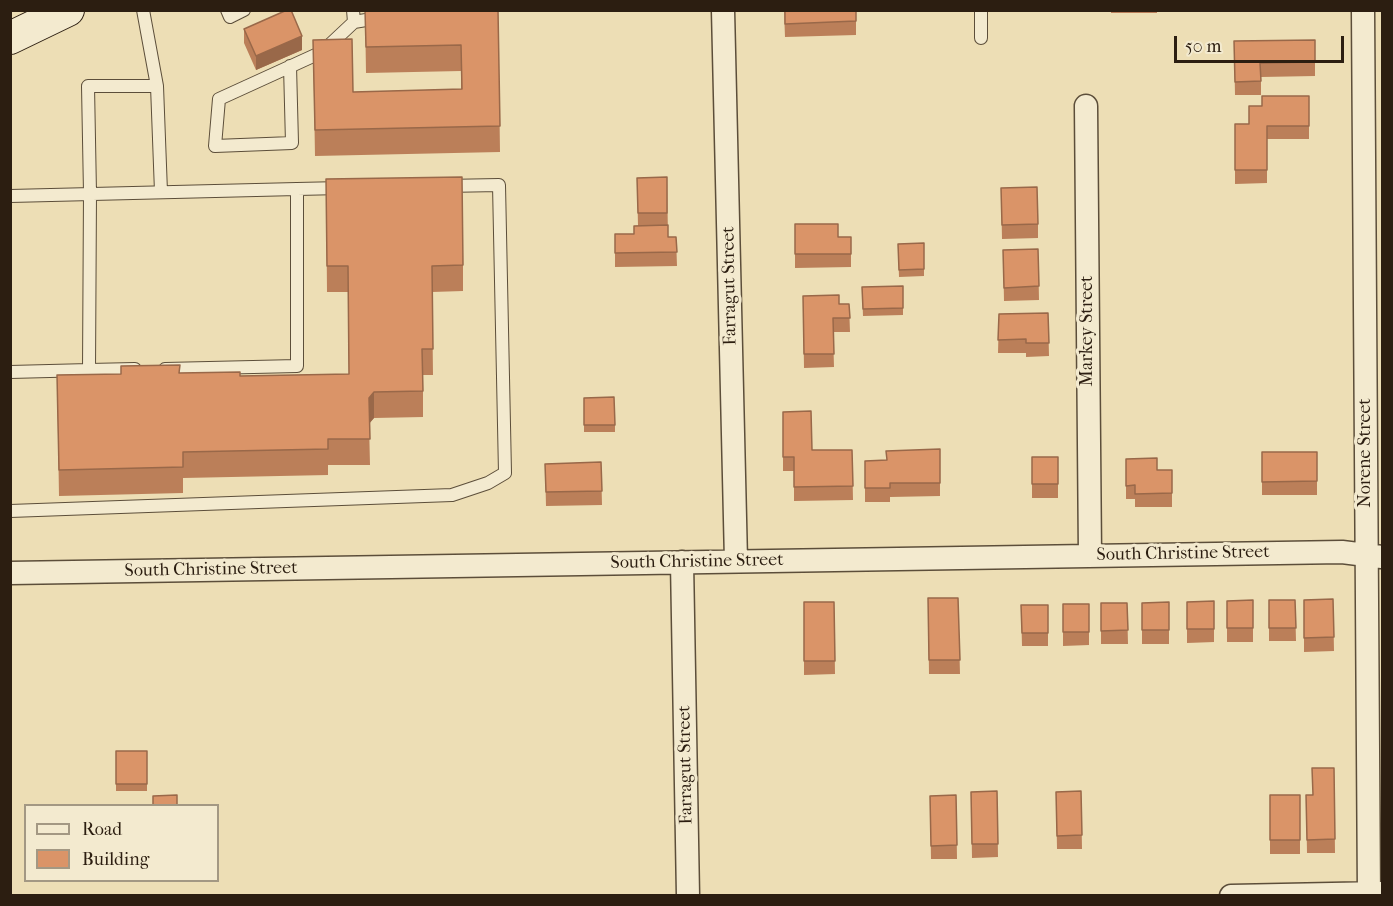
<!DOCTYPE html>
<html>
<head>
<meta charset="utf-8">
<style>
	body { margin:0 }
	#map { position:relative; width:1393px; height:906px; overflow:hidden; background:#eddeb5; font-family:"IM FELL French Canon",serif }
	canvas { display:block }
	.frame { position:absolute; inset:0; border:12px solid #2c1e11; pointer-events:none }
	.legend { position:absolute; left:24px; top:804px; width:195px; height:78px; box-sizing:border-box; background:#f3eacf; border:2px solid #a39883; margin:0; padding:8px 10px; list-style:none; font-size:18px; color:#2c1e11 }
	.legend li { display:flex; align-items:center; gap:12px; height:30px }
	.legend b { width:30px; border:2px solid #a39883 }
	.scale { position:absolute; left:1174px; top:36px; width:170px; height:27px; box-sizing:border-box; border:3px solid #2c1e11; border-top:0; padding-left:8px; font-size:18px; line-height:21px; white-space:nowrap; color:#2c1e11; -webkit-text-stroke:4px #f3eacf; paint-order:stroke }
</style>
</head>
<body>
<div id="map">
<canvas width="1393" height="906"></canvas>
<div class="frame"></div>
<ul class="legend">
<li><b style="height:8px;background:#f3eacf"></b>Road</li>
<li><b style="height:16px;background:#da9468"></b>Building</li>
</ul>
<div class="scale">50 m</div>
</div>
<script>
const context = document.querySelector('canvas').getContext('2d');
context.lineJoin = 'round';
function trace(path, color, width, dash) {
  context.strokeStyle = color;
  context.lineWidth = width;
  context.lineCap = dash ? 'butt' : 'round';
  context.setLineDash(dash || []);
  context.stroke(path);
}
function fill(path, color) {
  context.fillStyle = color;
  context.fill(path, 'evenodd');
}
function label(font, color, halo, rows, align = 'center') {
  context.font = font + ' "IM FELL French Canon",serif';
  context.lineWidth = 6;
  context.setLineDash([]);
  context.textBaseline = 'middle';
  context.strokeStyle = halo;
  context.fillStyle = color;
  for (const [text, x, y, turn = 0] of rows) {
    context.save();
    context.translate(x, y);
    context.rotate((+turn || 0) * Math.PI / 180);
    context.textAlign = isNaN(turn) ? turn : align;
    if (halo) context.strokeText(text, 0, 0);
    context.fillText(text, 0, 0);
    context.restore();
  }
}
const service = new Path2D(`
	M227 10 230 17 244 10
	M353 10 354 22 378 18V10
	M981 10V38
	M290 66 292 143 215 146 219 99 322 52 354 22
	M157 86 161 192
	M297 189 341 188
	M10 196 297 189V366L165 369
	M89 370 135 369
	M10 372 89 370 90 193 88 86H157L143 10
	M10 511 452 495 488 483 505 473 499 185 445 186`);
const minor = new Path2D(`
	M723 10 736 561
	M1363 10 1369 896
	M1086 106 1090 556
	M682 562 688 896
	M10 573 1342 552 1382 557
	M1231 896 1382 893`);
const secondary = new Path2D(`
	M10 38 68 10`);
const wall = new Path2D(`
	M365 10H498L500 152 315 156 313 40 353 92 461 89V71L366 73Z
	M784 10H856V35L785 37Z
	M1111 10H1157V13H1111Z
	M244 29 302 50 256 70 244 43Z
	M1315 40V76L1261 77V95H1235L1234 41Z
	M1309 96V139H1267V183L1235 184V124H1249Z
	M667 177 668 237H676L677 266 615 267V234H634L638 226 637 178Z
	M326 179 463 265V291L432 292 433 375H423V417L374 418 369 423 370 465H328V475L183 478V493L59 496 57 375 180 373 240 376 349 374 348 292H327Z
	M1001 188 1038 224V238L1002 239Z
	M795 224 838 237H851V267L795 268Z
	M924 243V276L899 277 898 244Z
	M1038 249 1039 300 1004 301 1003 250Z
	M862 287 903 308V315L863 316Z
	M803 296 839 304H849L850 332H833L834 367 804 368Z
	M1048 313 1049 356 1026 357V353H998L999 314Z
	M584 398 615 425V432H584Z
	M783 412 812 450H852L853 500 794 501V471H783Z
	M940 449V496L890 497V502H865V461L886 460Z
	M1262 452H1317V495H1262Z
	M1032 457H1058V498H1032Z
	M1126 459 1157 470H1172V507H1135V499H1126Z
	M601 462 602 505 546 506 545 464Z
	M928 598H958L960 674H929Z
	M1333 599 1334 651 1304 652V600Z
	M1253 600V642H1227V601Z
	M1269 600H1295L1296 641H1269Z
	M1214 601V642L1187 643V602Z
	M804 602H834L835 674 804 675Z
	M1169 602V644H1142V603Z
	M1101 603H1127L1128 644H1101Z
	M1063 604H1089V645L1063 646Z
	M1021 605H1048V646H1022Z
	M116 751H147V791H116Z
	M1334 768 1335 853H1307L1306 795H1312Z
	M997 791 998 857 972 858 971 792Z
	M1081 791 1082 849H1057L1056 792Z
	M956 795 957 859H931L930 796Z
	M1270 795H1300V854H1270Z`);
const shadedWall = new Path2D(`
	M302 36V50L256 70V56Z
	M374 392V418L369 424V398Z`);
const building = new Path2D(`
	M287 10H291L302 36 256 56 244 29Z
	M365 10H498L500 126 315 130 313 40 352 39 353 92 462 89 461 45 366 47Z
	M785 10H856V21L785 24Z
	M1315 40V62L1260 63 1261 81 1235 82 1234 41Z
	M1262 96H1309V126H1267V170H1235V124H1249V106H1262Z
	M462 177 463 265 432 266 433 349H422L423 391 374 392 369 398 370 439H328V449L183 452V467L59 470 57 375 121 374V366L180 365 179 373 240 372V376L349 374 348 266H327L326 179Z
	M667 177V213H638L637 178Z
	M1037 187 1038 224 1002 225 1001 188Z
	M795 224H838V237H851V254H795Z
	M668 225V237H676L677 252 615 253V234H634V226Z
	M924 243V269L899 270 898 244Z
	M1038 249 1039 286 1004 288 1003 250Z
	M903 286V308L863 309 862 287Z
	M839 295V304H849L850 318H833L834 354H804L803 296Z
	M1048 313 1049 343H1026V339L998 340 999 314Z
	M614 397 615 425H584V398Z
	M811 411 812 450H852L853 486 794 487V457H783V412Z
	M940 449V483H890V488H865V461L887 460 886 451Z
	M1262 452H1317V481L1262 482Z
	M1032 457H1058V484H1032Z
	M1157 458V470H1172V493L1135 494V485L1126 486V459Z
	M601 462 602 491 546 492 545 464Z
	M928 598H958L960 660H929Z
	M1333 599 1334 637 1304 638V600Z
	M1253 600V628H1227V601Z
	M1269 600H1295L1296 628H1269Z
	M1214 601V629H1187V602Z
	M804 602H834L835 661H804Z
	M1169 602V630H1142V603Z
	M1101 603H1127L1128 630 1101 631Z
	M1063 604H1089V632H1063Z
	M1021 605H1048V633H1022Z
	M116 751H147V784H116Z
	M1312 768H1334L1335 839 1307 840 1306 795H1313Z
	M997 791 998 844H972L971 792Z
	M1081 791 1082 835 1057 836 1056 792Z
	M177 795V806H153V796Z
	M956 795 957 845 931 846 930 796Z
	M1270 795H1300V840H1270Z`);
const streetNames = [
	["Farragut Street",730,286,-91],
	["Markey Street",1088,331,-90],
	["Norene Street",1366,453,-90],
	["South Christine Street",1183,554,-1],
	["South Christine Street",697,562,-1],
	["South Christine Street",211,570,-1],
	["Farragut Street",686,765,-91]
];
trace(service, '#5c4e3a', 14);
trace(minor, '#5c4e3a', 25);
trace(secondary, '#2c1e11', 34);
trace(service, '#f3eacf', 12);
trace(minor, '#f3eacf', 22);
trace(secondary, '#f3eacf', 32);
fill(wall, '#bb7f59');
fill(shadedWall, '#996849');
fill(building, '#da9468');
trace(building, '#996849', 1.5);
label('18px', '#2c1e11', '#f3eacf', streetNames);
</script>
</body>
</html>
